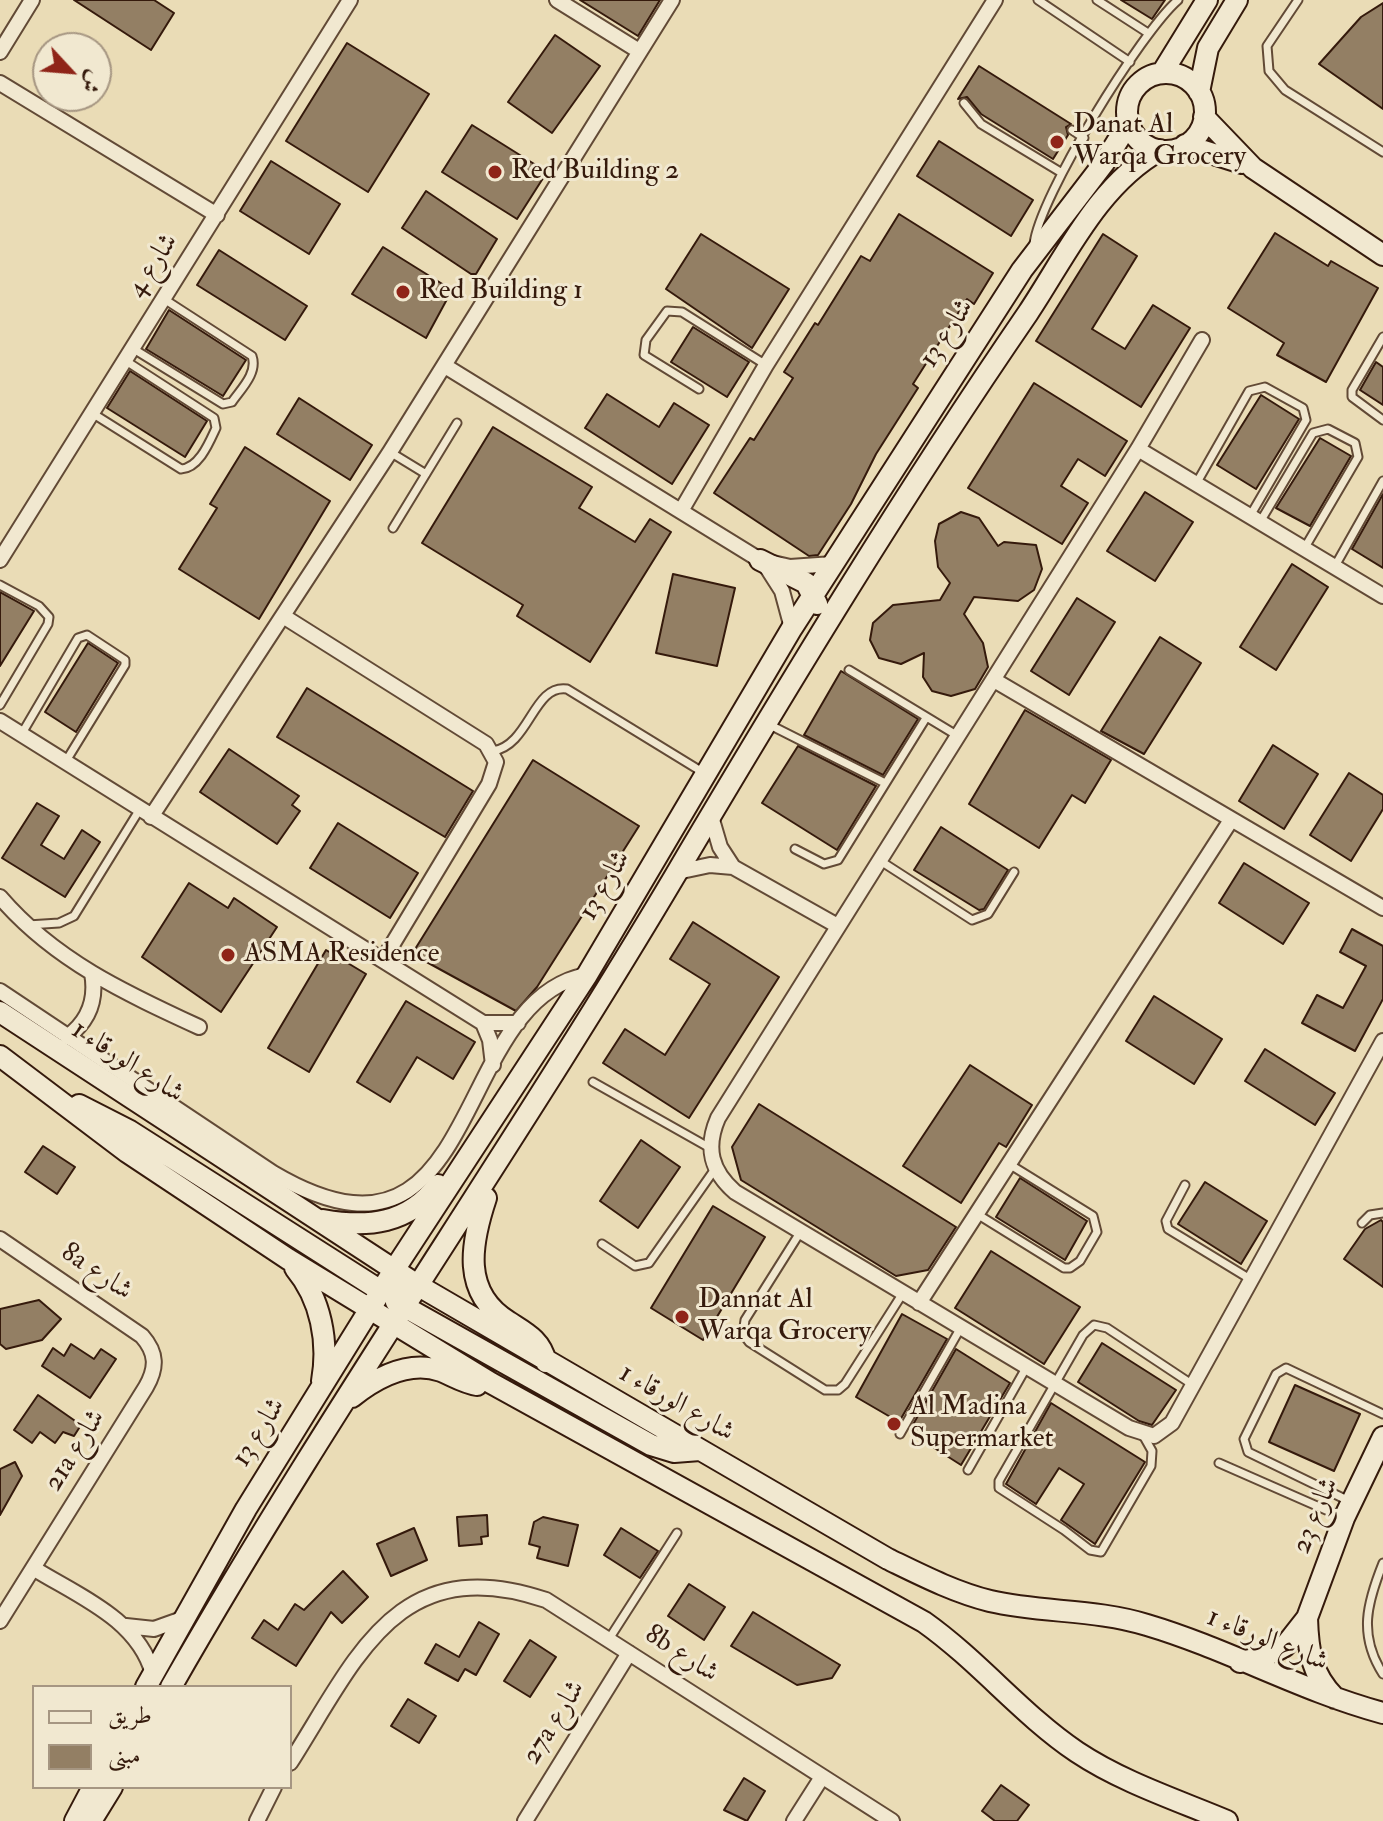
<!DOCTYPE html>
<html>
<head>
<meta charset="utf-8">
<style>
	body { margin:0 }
	#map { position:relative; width:1383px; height:1821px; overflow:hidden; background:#eadcb6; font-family:"IM FELL Double Pica",Amiri,serif }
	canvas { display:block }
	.legend { position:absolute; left:32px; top:1685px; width:260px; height:104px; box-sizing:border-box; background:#f1e8d0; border:2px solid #a69682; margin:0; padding:10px 14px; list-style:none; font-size:24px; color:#351a0c }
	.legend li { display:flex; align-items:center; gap:16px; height:40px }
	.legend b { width:40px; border:2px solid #a69682 }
	.north { position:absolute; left:32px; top:32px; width:80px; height:80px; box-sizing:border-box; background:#f1e8d0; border:2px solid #a69682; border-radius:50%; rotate:116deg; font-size:22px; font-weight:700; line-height:32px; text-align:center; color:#351a0c }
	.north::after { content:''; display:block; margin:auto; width:28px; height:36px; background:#8f2418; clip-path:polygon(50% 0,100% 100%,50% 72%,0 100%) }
</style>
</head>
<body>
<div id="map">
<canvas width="1383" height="1821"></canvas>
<ul class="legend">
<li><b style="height:10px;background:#f1e8d0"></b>طريق</li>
<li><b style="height:22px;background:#937f64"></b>مبنى</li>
</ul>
<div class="north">ش</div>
</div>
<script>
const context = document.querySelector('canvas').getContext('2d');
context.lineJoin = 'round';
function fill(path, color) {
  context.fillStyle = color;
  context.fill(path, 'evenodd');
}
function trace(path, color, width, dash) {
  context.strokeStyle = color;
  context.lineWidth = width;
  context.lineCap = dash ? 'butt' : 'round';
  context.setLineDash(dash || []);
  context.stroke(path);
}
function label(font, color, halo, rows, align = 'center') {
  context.font = font + ' "IM FELL Double Pica",Amiri,serif';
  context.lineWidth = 6;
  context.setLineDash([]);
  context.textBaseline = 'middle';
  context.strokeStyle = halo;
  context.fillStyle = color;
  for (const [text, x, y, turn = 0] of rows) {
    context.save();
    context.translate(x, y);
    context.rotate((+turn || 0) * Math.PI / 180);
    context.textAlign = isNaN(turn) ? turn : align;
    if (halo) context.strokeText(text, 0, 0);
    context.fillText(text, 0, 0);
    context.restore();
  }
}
const building = new Path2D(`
	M74 0H154L174 13 151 50Z
	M580 0H660L638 36Z
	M1121 0H1165L1152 19Z
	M1383 3V109L1319 64 1361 17Z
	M555 35 600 66 552 133 508 102Z
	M347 43 429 94 368 192 286 141Z
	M979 66 1071 124 1066 127 1068 135 1053 159 981 114 967 97 958 99Z
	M472 125 547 172 517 219 442 172Z
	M939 141 1033 200 1011 236 917 176Z
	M271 161 340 204 309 254 240 211Z
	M426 191 497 239 476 274H471L402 228Z
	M899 214 993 273 974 304 967 299 913 384 918 388 876 454 851 504 818 555 809 556 714 493 750 438 754 440 793 378 784 372 815 323 818 325 861 256 870 261Z
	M1275 233 1328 266 1331 261 1378 288 1326 382 1277 355 1284 343 1228 308Z
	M701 234 789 289 752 348 666 289Z
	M1103 234 1137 256 1092 329 1125 349 1153 305 1190 328 1141 407 1036 341Z
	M383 247 452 290 426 338 352 294Z
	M219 250 307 306 285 340 197 285Z
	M169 310 246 360 223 396 146 349Z
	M693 327 749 362 727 397 671 362Z
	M1376 362 1383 367V405L1360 390Z
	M130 371 207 421 185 457 107 408Z
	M1034 383 1127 441 1105 476 1078 459 1061 486 1088 503 1062 544 968 488Z
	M607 394 659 427 674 403 709 425 672 484 585 428Z
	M1261 395 1299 419 1256 489 1217 465Z
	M299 398 372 445 350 480 277 434Z
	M493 427 592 487 579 508 635 542 650 519 671 532 590 662 517 616 523 605 422 543Z
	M1320 438 1351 456 1310 526 1276 508Z
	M245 447 330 501 259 619 179 569 217 508 210 504Z
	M1145 492 1193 522 1155 581 1107 551Z
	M1383 494V568L1352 549Z
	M961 512 979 518 998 546 1004 542 1036 545 1042 569 1034 590 1018 601 974 597 964 614 983 643 988 667 975 689 951 696 932 691 923 677 924 653 901 664 879 658 870 640 873 623 893 605 940 600 950 583 938 567 935 541 939 524Z
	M1292 564 1328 587 1276 670 1240 647Z
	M673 574 735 588 717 666 656 653Z
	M0 592 34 611 0 666Z
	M1077 598 1115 622 1069 695 1031 671Z
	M1160 637 1201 663 1144 754 1101 731Z
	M88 643 118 663 76 732 45 712Z
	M841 671 918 719 883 775 804 735Z
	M307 688 473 791 445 837 277 737Z
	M1025 710 1111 760 1085 803 1072 795 1039 848 969 804Z
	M1273 745 1318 774 1284 829 1239 801Z
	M798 746 876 786 837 850 762 803Z
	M229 749 299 796 292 805 300 811 277 844 200 792Z
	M533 760 639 826 537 987 516 1011 412 954Z
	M1349 773 1383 795V809L1351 861 1310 835Z
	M37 803 59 816 41 845 64 859 82 830 100 842 65 897 2 858Z
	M338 823 418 873 390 918 310 868Z
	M941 827 1008 870 984 909 979 910 914 870Z
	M1244 863 1309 903 1283 944 1219 903Z
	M189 883 228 908 234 898 277 927 221 1012 142 957Z
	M693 922 779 977 689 1118 603 1063 625 1029 665 1055 710 984 670 959Z
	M1352 929 1383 946V999L1355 1051 1302 1023 1317 995 1343 1008 1366 966 1340 952Z
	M326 950 366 974 309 1072 268 1048Z
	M1154 996 1222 1039 1194 1084 1126 1041Z
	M406 1001 475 1042 453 1079 417 1057 390 1102 357 1082Z
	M1265 1049 1335 1093 1315 1125 1245 1081Z
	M970 1065 1032 1105 1006 1147 999 1143 961 1203 903 1166Z
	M759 1104 956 1227 928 1270 896 1276 741 1180 732 1147Z
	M641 1140 680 1167 638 1228 600 1201Z
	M43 1146 75 1167 57 1194 25 1172Z
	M1020 1178 1087 1221 1065 1260 996 1217Z
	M1205 1182 1267 1221 1241 1264 1178 1224Z
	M713 1206 765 1237 703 1340 651 1308Z
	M1381 1220 1383 1222V1287L1344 1259 1365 1229Z
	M991 1251 1080 1307 1044 1364 955 1308Z
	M39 1300 61 1319 42 1340 6 1349 0 1344V1309Z
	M902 1314 947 1339 899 1422 856 1397Z
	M1102 1343 1176 1390 1152 1425 1139 1421 1078 1382Z
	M71 1344 94 1359 101 1349 116 1359 90 1398 42 1366 53 1348 64 1356Z
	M956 1349 1010 1383 961 1465 914 1435 917 1432 911 1428Z
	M1295 1385 1360 1414 1334 1471 1269 1442Z
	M38 1395 81 1425 74 1436 63 1432 55 1443 40 1432 32 1443 14 1430Z
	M1051 1403 1145 1462 1095 1544 1061 1520 1084 1484 1059 1468 1036 1504 1006 1484Z
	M15 1462 22 1476 0 1515V1469Z
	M487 1515 488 1536 481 1537 482 1544 459 1546 457 1517Z
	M543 1517 578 1525 568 1566 537 1558 540 1547 529 1544 534 1522Z
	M414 1528 427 1560 391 1576 377 1544Z
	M621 1528 658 1551 640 1578 604 1555Z
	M343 1571 368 1597 342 1623 331 1612 296 1666 252 1638 264 1620 278 1630 295 1604 304 1610Z
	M689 1584 725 1607 704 1640 668 1616Z
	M753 1612 840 1665 832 1678 797 1685 731 1646Z
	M479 1622 499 1634 476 1675 465 1669 458 1681 425 1663 436 1644 459 1657Z
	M530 1640 556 1657 530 1697 504 1681Z
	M408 1699 436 1716 419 1743 391 1726Z
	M744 1778 765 1791 747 1821 724 1810Z
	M1001 1785 1029 1805 1017 1821H995L982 1811Z`);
const lane = new Path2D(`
	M1038 0 1130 62
	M1097 0 1148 33
	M1298 0 1267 46 1269 71 1285 90 1383 152
	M964 103 981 124 1062 173
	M1072 130 1084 138
	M1034 244C1039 197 1141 32 1178 0
	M1383 337 1352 390V397L1383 420
	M132 348 223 404 232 402C241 389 258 373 252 356L164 299
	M699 389 644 355 646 340 667 311 682 312 766 365
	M92 413 181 469C199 468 209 443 216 428L214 418 126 361
	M390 452 426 474
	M1196 484 1249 391 1265 387 1303 408 1306 420 1250 516
	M1260 522 1313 433 1328 429 1355 443 1358 457 1304 549
	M393 528 457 423
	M1335 566 1383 481
	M0 585 39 606 49 617 48 624 0 705
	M849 670 958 736
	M770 725 885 783
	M21 735 78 638 87 635 125 660V665L66 761
	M493 751C530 745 533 684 567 689L704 773
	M795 849 824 864 838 860 926 718
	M879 860 972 920 988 914 1014 872
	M28 925 59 923 74 916 140 809
	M593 1082 710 1148
	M1185 1185 1166 1221 1168 1229 1250 1279
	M977 1214 1064 1268H1070L1080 1261 1097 1232 1093 1216 1009 1164
	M1362 1223 1370 1215 1383 1213
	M801 1231 745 1320 743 1334 749 1342 825 1390H838L845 1384 903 1293
	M602 1244 635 1266 649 1263 715 1169
	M900 1434 960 1329
	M1143 1435 1152 1451 1151 1466 1101 1552 1090 1550 1064 1530 999 1488V1481L1083 1335 1094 1325 1107 1328 1193 1385
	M1219 1463 1342 1517
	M968 1470 1026 1368
	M1349 1501 1248 1452 1244 1439 1276 1374 1286 1368 1383 1414
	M1383 1563C1367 1603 1358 1635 1383 1674
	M609 1639 677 1533`);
const street = new Path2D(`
	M557 0 639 51
	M0 52 32 0
	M0 83 217 215
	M1202 340 1138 449 718 1118C705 1148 711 1171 735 1192L1129 1428 1154 1436 1172 1423 1383 1041
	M445 366 760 560 790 567 833 564
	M1138 449 1383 596
	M681 511 766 365 995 0
	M0 560 350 0
	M766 566 782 591 792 628
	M283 616 486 744 496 762 489 784 383 960
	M994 680 1383 908
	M0 721 483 1023H518
	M710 813 720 847 733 867
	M151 817 390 452 672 0
	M677 872 710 865 733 867 836 925
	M0 897C54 960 125 993 199 1027
	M0 991 273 1173C485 1298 448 1000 587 975
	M483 1023 490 1040 493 1065
	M67 1037C89 1021 97 1000 92 973
	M0 1239 142 1336C157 1353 157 1368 146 1387L0 1621
	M919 1303 1231 820
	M33 1568C78 1596 138 1619 153 1674
	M126 1626 154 1629 182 1619
	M290 1763C357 1658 397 1550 546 1600L892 1821
	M257 1821 274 1787
	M525 1821 629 1653
	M794 1821 822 1777`);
const secondary = new Path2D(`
	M1162 73 1207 0
	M1127 112a39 39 0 1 1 78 0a39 39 0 1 1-78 0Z
	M1199 92 1208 48 1237 0
	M1204 117 1253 168 1383 255
	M1185 145 1242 163
	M760 560 806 583 817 604
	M0 1012 419 1286 888 1559C921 1575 954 1592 990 1601 1042 1613 1096 1609 1147 1625 1228 1649 1301 1691 1383 1713
	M0 1056 127 1152 288 1259 491 1383 924 1622C979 1661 1022 1715 1077 1752 1122 1782 1177 1800 1227 1821
	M79 1105 130 1131 381 1291 401 1293 419 1286
	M486 1198C471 1243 461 1293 509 1322 526 1333 541 1340 546 1362
	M323 1220C368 1228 408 1224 438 1185
	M295 1268C321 1299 329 1342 322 1381
	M396 1302 651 1445 674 1452 700 1450
	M352 1397C376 1378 409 1360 441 1371 453 1376 464 1383 477 1385
	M1307 1618C1308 1650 1311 1674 1335 1698
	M1240 1662 1264 1657 1285 1646 1307 1618 1344 1518 1383 1437
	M146 1687 246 1509 394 1270 587 975 792 628 1022 270 1104 163 1128 124
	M171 1687C329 1410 513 1149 676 874 788 685 903 495 1028 313 1066 256 1098 185 1160 150
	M75 1821 93 1787
	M91 1821 112 1787`);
const markers = [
	[1057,142,8,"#8f2418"],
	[495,172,8,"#8f2418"],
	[403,292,8,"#8f2418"],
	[228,955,8,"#8f2418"],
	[682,1317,8,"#8f2418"],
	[894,1424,8,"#8f2418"]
];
const poiNames = [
	["Danat Al",1073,126],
	["Warqa Grocery",1073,158],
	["Red Building 2",511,172],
	["Red Building 1",419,292],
	["ASMA Residence",244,955],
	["Dannat Al",698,1301],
	["Warqa Grocery",698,1333],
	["Al Madina",910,1408],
	["Supermarket",910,1440]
];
const streetNames = [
	["شارع 4",154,266,-57],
	["شارع 13",948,334,-57],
	["شارع 13",606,886,-60],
	["شارع الورقاء 1",127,1063,33],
	["8a شارع",96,1273,34],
	["شارع الورقاء 1",676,1404,30],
	["شارع 13",260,1433,-58],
	["21a شارع",76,1451,-58],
	["شارع 23",1317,1516,-67],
	["شارع الورقاء 1",1267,1641,22],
	["8b شارع",681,1655,33],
	["27a شارع",555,1723,-58]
];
fill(building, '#937f64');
trace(building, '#351a0c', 2);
trace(lane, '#624a36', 11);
trace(street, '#624a36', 18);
trace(secondary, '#351a0c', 24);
trace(lane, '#f1e8d0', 7);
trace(street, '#f1e8d0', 14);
trace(secondary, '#f1e8d0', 20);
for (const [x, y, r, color] of markers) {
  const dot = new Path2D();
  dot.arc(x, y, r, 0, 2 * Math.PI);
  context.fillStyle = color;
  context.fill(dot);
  trace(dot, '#f1e8d0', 3);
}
label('28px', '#351a0c', '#f1e8d0', poiNames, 'left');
label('28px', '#351a0c', '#f1e8d0', streetNames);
</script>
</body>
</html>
